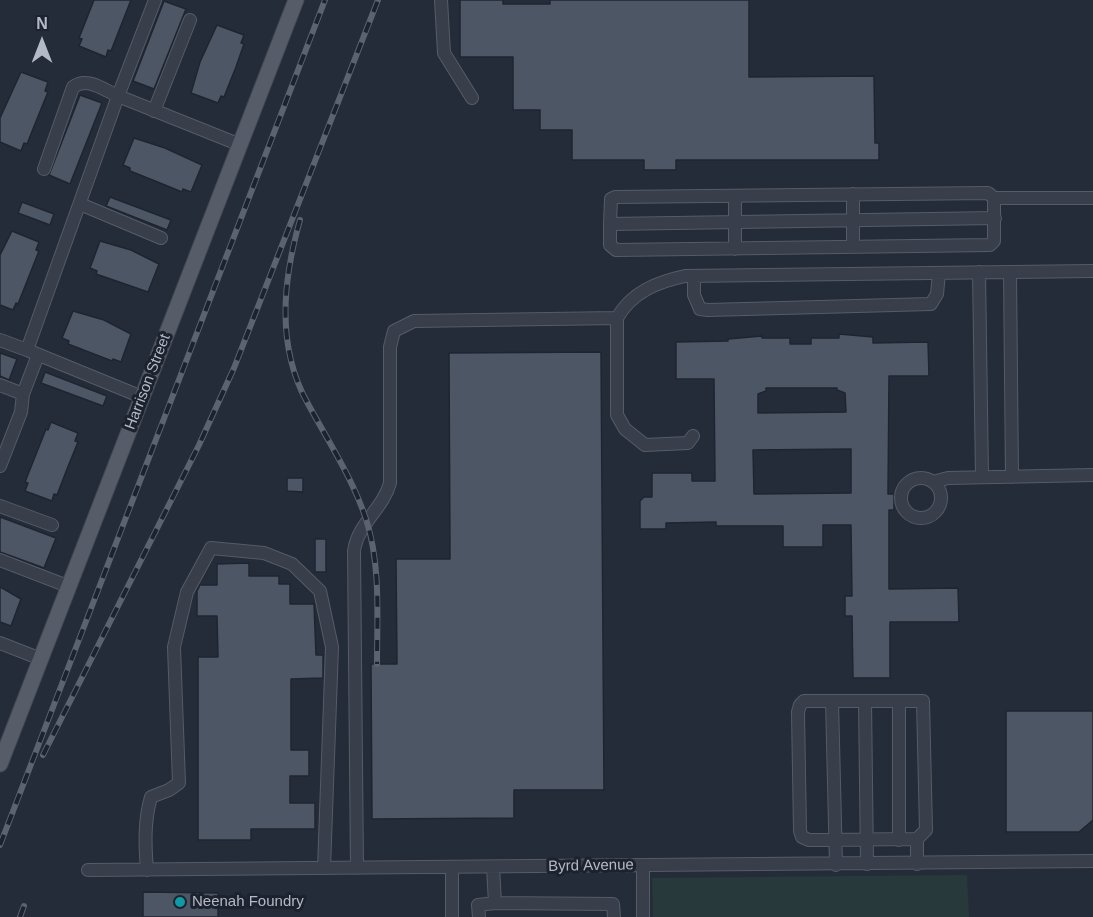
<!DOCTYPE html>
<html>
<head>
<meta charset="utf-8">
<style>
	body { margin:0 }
	#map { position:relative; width:1093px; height:917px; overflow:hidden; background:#252c39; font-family:Helvetica,sans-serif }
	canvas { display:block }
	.north { position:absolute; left:12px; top:12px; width:60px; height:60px; -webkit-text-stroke:4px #1d232e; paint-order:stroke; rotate:0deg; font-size:16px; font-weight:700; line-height:24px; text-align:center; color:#b3b9c5 }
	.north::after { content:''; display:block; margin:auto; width:21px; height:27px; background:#b3b9c5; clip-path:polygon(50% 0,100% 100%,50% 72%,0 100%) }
</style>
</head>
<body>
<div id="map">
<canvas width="1093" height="917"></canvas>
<div class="north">N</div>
</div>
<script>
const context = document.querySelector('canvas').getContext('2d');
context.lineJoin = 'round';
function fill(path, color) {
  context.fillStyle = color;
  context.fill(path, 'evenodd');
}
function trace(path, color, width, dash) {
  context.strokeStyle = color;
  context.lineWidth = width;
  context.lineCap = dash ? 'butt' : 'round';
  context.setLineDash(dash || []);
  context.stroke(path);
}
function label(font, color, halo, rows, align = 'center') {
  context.font = font + ' Helvetica,sans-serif';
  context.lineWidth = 6;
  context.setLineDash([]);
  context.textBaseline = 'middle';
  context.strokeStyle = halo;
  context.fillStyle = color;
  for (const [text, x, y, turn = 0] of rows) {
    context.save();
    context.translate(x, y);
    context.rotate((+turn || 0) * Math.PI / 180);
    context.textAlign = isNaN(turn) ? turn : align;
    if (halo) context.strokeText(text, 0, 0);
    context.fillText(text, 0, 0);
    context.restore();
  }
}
const green = new Path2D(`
	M967 875 969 917H653L652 878Z`);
const building = new Path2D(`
	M94 0H131L111 51 108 50 106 57 79 46 82 39 79 38Z
	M460 0H503V4H550V0H749V77L874 76 875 143H879V160H676V170H644V160H572V130H540V110H513V57H460Z
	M164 1 186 9 154 89 133 81Z
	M217 25 244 35 241 43 244 44 236 67 224 97 221 96 218 103 191 93 200 62Z
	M21 72 48 82 45 91 48 92 39 114 27 144 24 143 21 151 0 142V118Z
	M80 95 102 103 70 184 49 175Z
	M134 138 165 148 202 165 191 192 183 189 182 192 160 183 130 171V168L123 165Z
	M110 197 171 220 167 230 106 206Z
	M22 202 54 214 50 225 18 213Z
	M12 231 39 242 36 250 39 251 18 304 16 303 13 310 0 305V255Z
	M100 241 131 250 159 264 148 292 96 274 97 271 90 268Z
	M73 311 104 320 131 334 121 362 113 359 112 361 68 344 69 341 62 338Z
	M839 334 873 337V343L928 342 929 376H889L888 494H894V510H889V589L958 588 959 622H890V678H853L852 616H845V596H852L851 525H823V547H783V526H716V522L666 523V529H640V501L644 497H652V473H692V481H715L714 379H676V342L728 341V339L762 336V338H790V344H811V338H839ZM766 388H837V390L845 393 846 412 758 413V394L766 391ZM851 449V493L754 494 753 450Z
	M601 352 604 790H514V818L372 819 371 664H397L396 559H450L449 353Z
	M0 353 17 359 9 380 0 376Z
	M45 372 107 396 103 406 41 383Z
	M51 422 78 433 75 441 78 442 69 464 57 495 54 494 52 501 25 491 28 483 25 482 46 429 48 430Z
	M287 478H303V492L287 491Z
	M0 517 56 538 44 568 0 552Z
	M315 539H326V572H315Z
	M249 563V576H279V584H290V604H314L316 655H323V678L291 679V750H309V776H290V803H315V829H251V840H198V657H218L217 616H197V591L200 585H217V564Z
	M0 587 21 599 11 626 0 622Z
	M1006 711H1093V820L1079 832H1006Z
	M143 892 218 893V917H143Z`);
const minor = new Path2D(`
	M441 0 444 53 472 98
	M154 111 190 20
	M44 169 73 87C87 76 104 90 118 96L155 0
	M853 194V247
	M735 196V249
	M80 204 161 238
	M995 218 610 224 611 199 615 197 988 193 994 198H1093
	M610 224V245L616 250 990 245 994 241V198
	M979 272 982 477
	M1010 272 1012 477
	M694 276V295L700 309 708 310 931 304 937 294 939 273
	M0 340 27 350
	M0 385 23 394
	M142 397 27 350 118 96 238 144
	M693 436 688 443 645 445 625 429 617 415V318C632 292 657 282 685 276L1093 271
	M0 466 21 412 23 394 38 355
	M901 498a20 20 0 1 1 40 0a20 20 0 1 1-40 0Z
	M933 482 948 478 1093 475
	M0 506 52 525
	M0 560 70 587
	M0 643 41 659
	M804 701H923L926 830 917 839 809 840 802 837 800 831 798 712 800 705Z
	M832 701 836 865
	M865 701 867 864
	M899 701V840
	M917 839V864
	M643 866V917
	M452 867V917
	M493 867 495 903
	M357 868 354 551C358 523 383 509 390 483V347L394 331 414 321 617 318
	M88 870 1093 861
	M147 870C145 845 144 821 151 797L169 790 179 783 174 647 187 592 211 548 264 553 292 564 320 591 332 647 324 868
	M479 917 478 905 495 903 613 904 614 917`);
const major = new Path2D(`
	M0 764 296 0`);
const rail = new Path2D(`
	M300 220C283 280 276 345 307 402 328 441 352 477 366 519 381 565 377 617 377 664
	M43 755 199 445 234 368 378 0
	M0 845 325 0
	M20 917 24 906`);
const markers = [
	[180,902,6,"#0f9aa8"]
];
const streetNames = [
	["Harrison Street",148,382,-69],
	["Byrd Avenue",591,866,-1]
];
const poiNames = [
	["Neenah Foundry",192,902]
];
fill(green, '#28393b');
fill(building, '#4d5665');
trace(building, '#1f2530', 1.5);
trace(minor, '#565c67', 14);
trace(major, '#414752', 17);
trace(minor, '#383e4a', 12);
trace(major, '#565d69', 15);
trace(rail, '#5b6270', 6);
trace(rail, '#1d232e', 4, [11]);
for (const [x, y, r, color] of markers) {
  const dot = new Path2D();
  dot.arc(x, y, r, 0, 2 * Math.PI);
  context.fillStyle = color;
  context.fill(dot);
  trace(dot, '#1d232e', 2);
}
label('15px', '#b3b9c5', '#1d232e', streetNames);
label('15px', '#b3b9c5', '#1d232e', poiNames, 'left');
</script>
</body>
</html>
